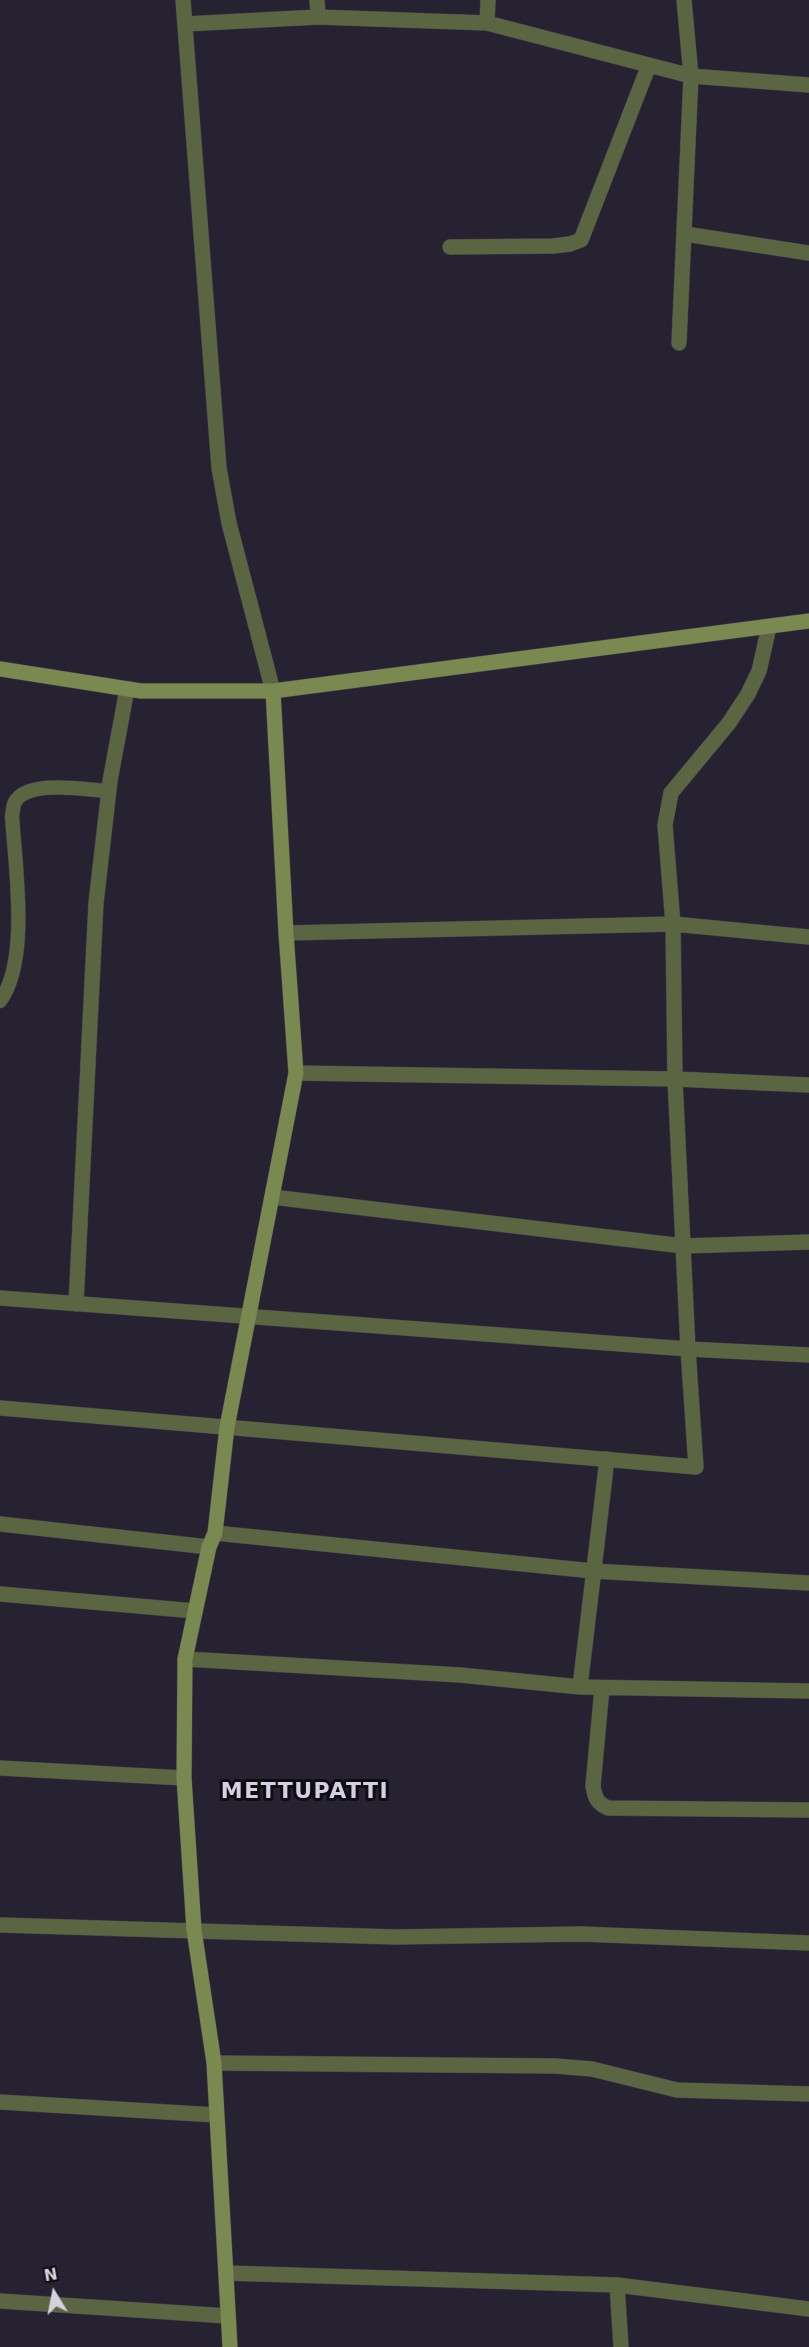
<!DOCTYPE html>
<html>
<head>
<meta charset="utf-8">
<style>
	body { margin:0 }
	#map { position:relative; width:809px; height:2347px; overflow:hidden; background:#262231; font-family:"DejaVu Sans",sans-serif }
	canvas { display:block }
	.north { position:absolute; left:24px; top:2263px; width:60px; height:60px; -webkit-text-stroke:4px #0e0d13; paint-order:stroke; rotate:350deg; font-size:16px; font-weight:700; line-height:24px; text-align:center; color:#d4d1dc }
	.north::after { content:''; display:block; margin:auto; width:21px; height:27px; background:#d4d1dc; clip-path:polygon(50% 0,100% 100%,50% 72%,0 100%) }
</style>
</head>
<body>
<div id="map">
<canvas width="809" height="2347"></canvas>
<div class="north">N</div>
</div>
<script>
const context = document.querySelector('canvas').getContext('2d');
context.lineJoin = 'round';
function trace(path, color, width, dash) {
  context.strokeStyle = color;
  context.lineWidth = width;
  context.lineCap = dash ? 'butt' : 'round';
  context.setLineDash(dash || []);
  context.stroke(path);
}
function label(font, color, halo, rows, align = 'center') {
  context.font = font + ' "DejaVu Sans",sans-serif';
  context.lineWidth = 6;
  context.setLineDash([]);
  context.textBaseline = 'middle';
  context.strokeStyle = halo;
  context.fillStyle = color;
  for (const [text, x, y, turn = 0] of rows) {
    context.save();
    context.translate(x, y);
    context.rotate((+turn || 0) * Math.PI / 180);
    context.textAlign = isNaN(turn) ? turn : align;
    if (halo) context.strokeText(text, 0, 0);
    context.fillText(text, 0, 0);
    context.restore();
  }
}
const lane = new Path2D(`
	M0 1001C30 961 15 865 12 816 13 812 13 805 15 802 28 779 86 790 109 791`);
const street = new Path2D(`
	M183 0 219 468 229 523 273 691
	M317 0 318 17
	M487 23 488 0
	M185 24 318 17 487 23 691 76 809 85
	M685 234 809 253
	M450 247 553 246 570 244 581 240 649 65
	M679 343 691 76 684 0
	M286 933 673 924 809 937
	M296 1073 675 1079 809 1085
	M272 1197 683 1246 809 1242
	M0 1298 688 1349 809 1355
	M76 1304 96 903 110 781 127 689
	M0 1408 696 1467 688 1349 675 1079 673 924 665 825 671 793 729 723 748 694 759 671 769 627
	M0 1524 209 1547
	M215 1533 593 1571 809 1583
	M0 1594 195 1611
	M185 1659 460 1675 580 1687 809 1691
	M580 1687 607 1459
	M602 1688 593 1786C595 1798 597 1803 608 1808L809 1810
	M0 1768 184 1778
	M0 1925 395 1937 581 1934 809 1943
	M214 2063 555 2066 592 2069 677 2090 809 2094
	M0 2102 216 2115
	M226 2273 617 2285 809 2309
	M617 2285 621 2347
	M0 2301 228 2316`);
const secondary = new Path2D(`
	M0 669 141 691H273L809 621
	M230 2347 214 2063 194 1930 184 1778 185 1659 209 1547 215 1533 227 1427 296 1073 286 933 273 691`);
const districtNames = [
	["METTUPATTI",305,1792]
];
trace(lane, '#423e4c', 15);
trace(street, '#423e4c', 16);
trace(secondary, '#423e4c', 16);
trace(lane, '#5c6542', 14);
trace(street, '#5c6542', 15);
trace(secondary, '#7a894f', 15);
context.letterSpacing = '1.5px';
label('bold 22px', '#d4cfe3', '#0e0d13', districtNames);
context.letterSpacing = '0px';
</script>
</body>
</html>
